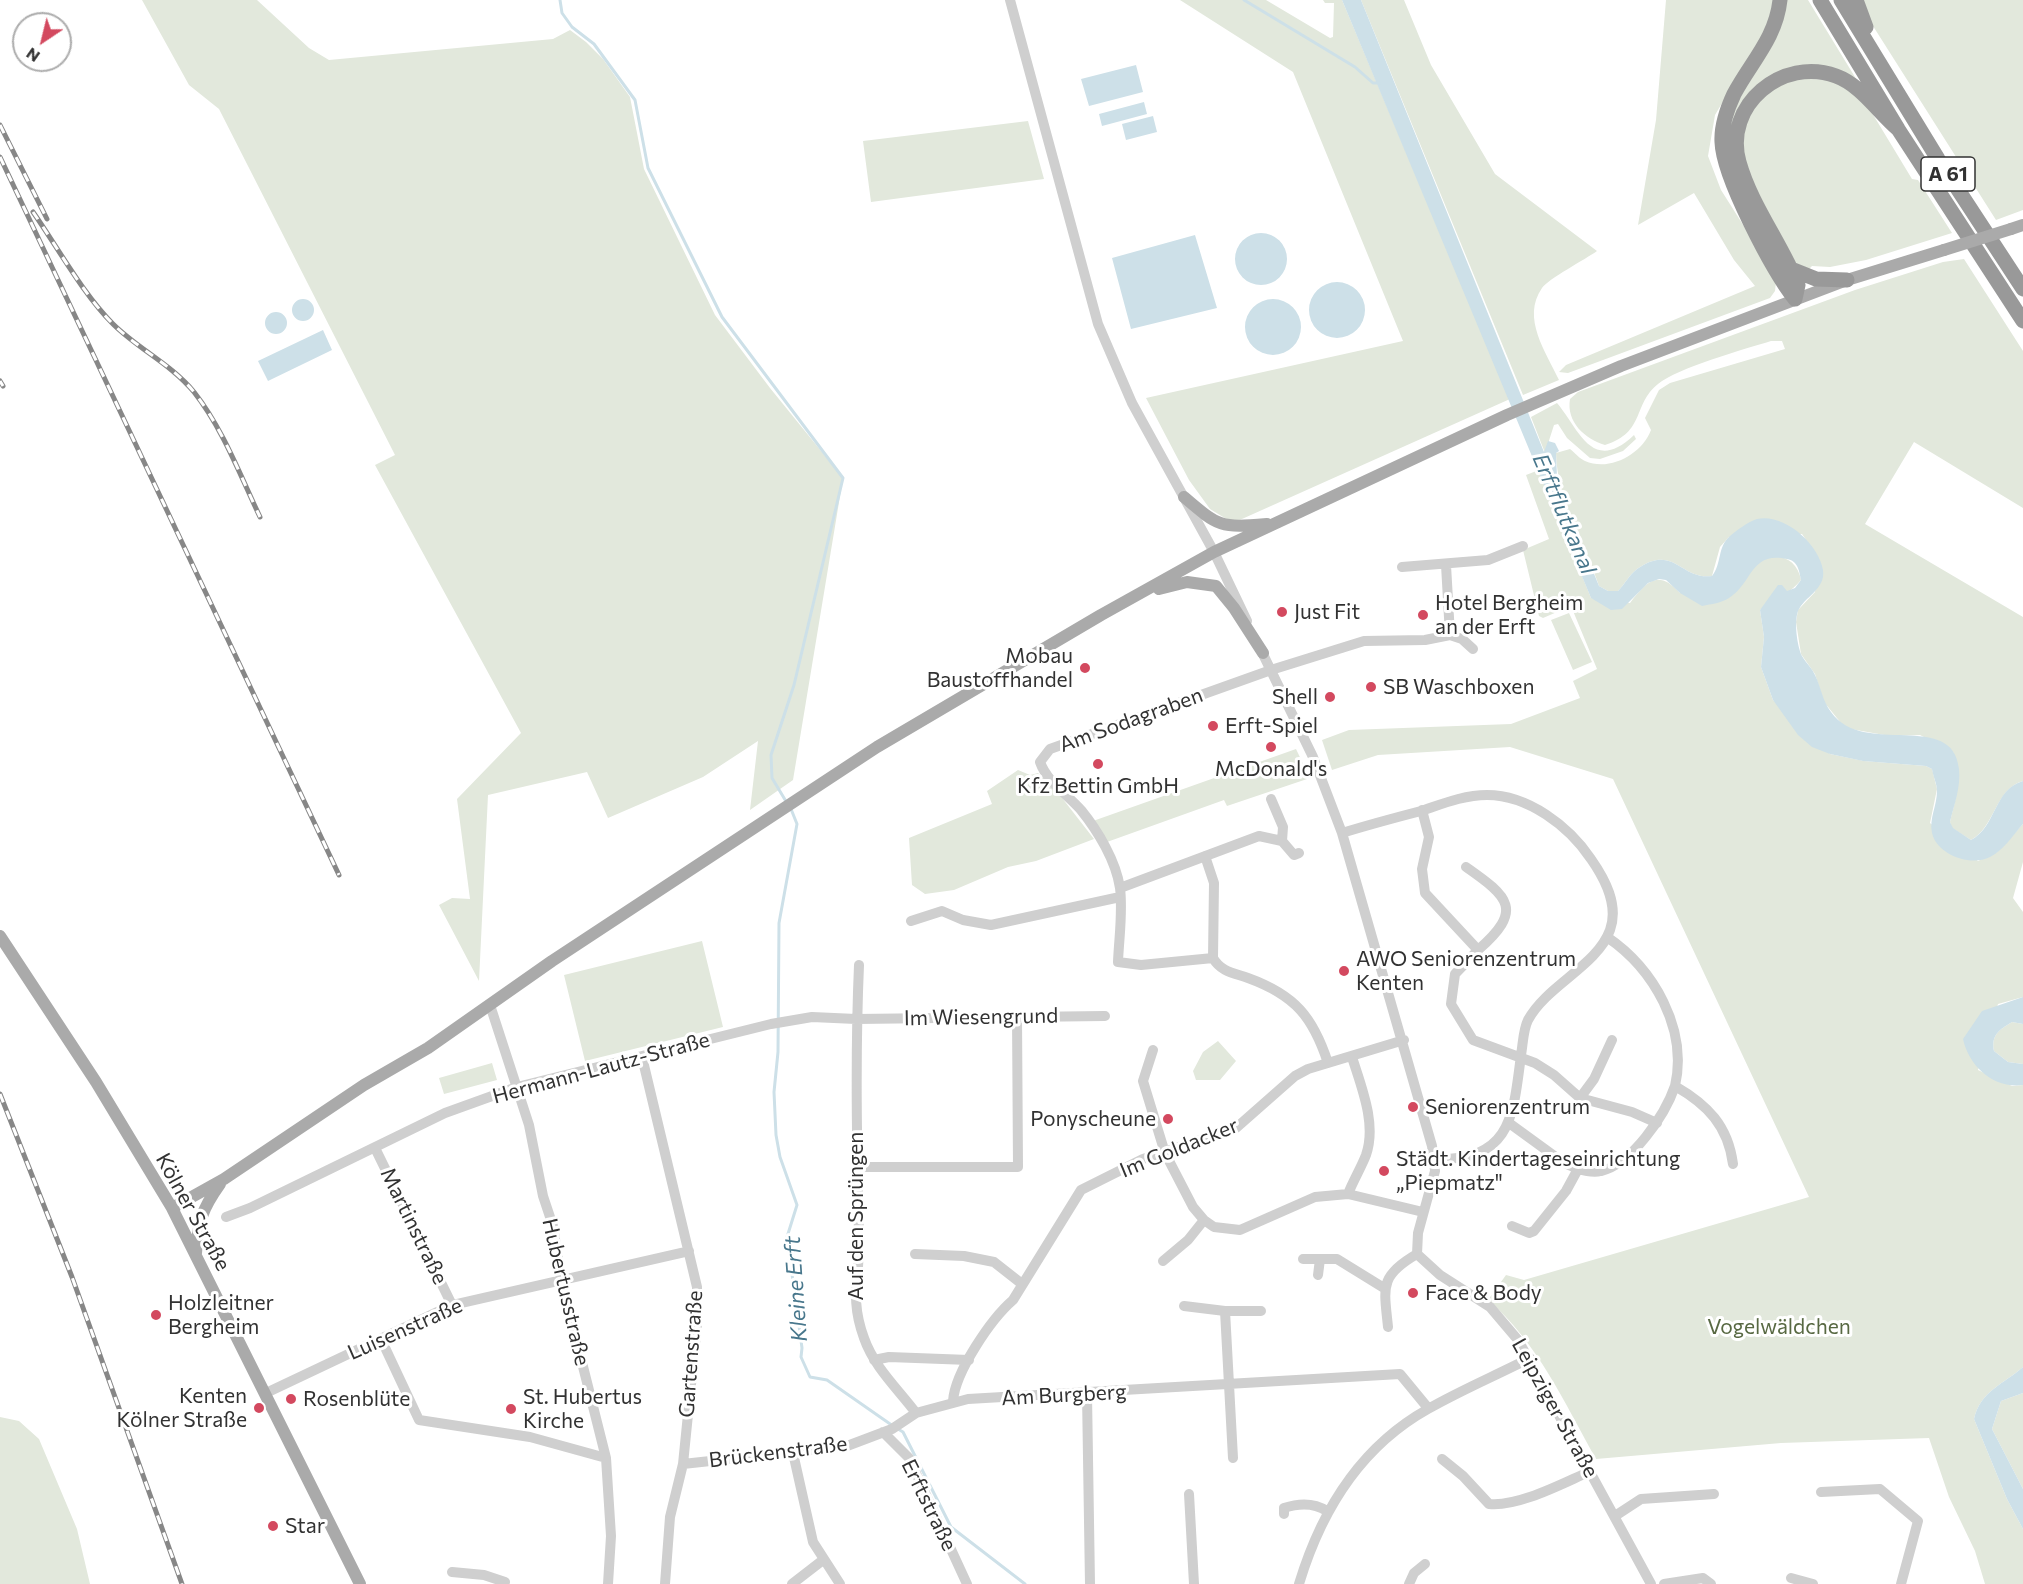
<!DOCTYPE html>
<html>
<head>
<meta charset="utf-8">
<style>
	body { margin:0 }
	#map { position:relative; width:2023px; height:1584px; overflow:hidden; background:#fff; font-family:Commissioner,sans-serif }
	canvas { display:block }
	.north { position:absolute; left:12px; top:12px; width:60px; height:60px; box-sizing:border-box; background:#fff; border:2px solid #adadad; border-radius:50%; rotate:215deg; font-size:16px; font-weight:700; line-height:24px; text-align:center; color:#323232 }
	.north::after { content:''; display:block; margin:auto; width:21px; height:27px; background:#d3495f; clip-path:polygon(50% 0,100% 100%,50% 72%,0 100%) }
</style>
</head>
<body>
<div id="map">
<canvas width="2023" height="1584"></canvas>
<div class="north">N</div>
</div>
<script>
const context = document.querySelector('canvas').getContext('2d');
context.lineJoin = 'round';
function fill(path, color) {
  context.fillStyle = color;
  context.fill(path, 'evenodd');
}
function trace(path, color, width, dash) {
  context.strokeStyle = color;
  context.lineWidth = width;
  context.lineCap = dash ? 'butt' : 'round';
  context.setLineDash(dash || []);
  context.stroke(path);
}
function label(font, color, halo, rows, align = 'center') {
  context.font = font + ' Commissioner,sans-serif';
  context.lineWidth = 6;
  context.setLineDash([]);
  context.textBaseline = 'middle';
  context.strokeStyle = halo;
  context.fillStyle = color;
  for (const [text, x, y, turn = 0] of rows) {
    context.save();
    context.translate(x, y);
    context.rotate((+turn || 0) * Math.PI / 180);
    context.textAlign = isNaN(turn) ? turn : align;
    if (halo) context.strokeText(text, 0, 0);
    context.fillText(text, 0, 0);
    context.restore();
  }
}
const green = new Path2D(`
	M142 0H257L309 48 329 60 553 39 570 30 586 42 603 59 630 97 644 169 715 315 770 388 843 478 793 780 750 810 758 741 703 777 608 818 587 772 488 795 479 981 439 905 452 898 470 899 457 799 521 733 375 465 395 455 219 109 189 85Z
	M1180 0H1266L1330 38 1333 37 1334 3H1325L1323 0H1342L1510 399 1233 523 1210 509 1189 480 1146 398 1403 341 1293 72Z
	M1361 0H1404L1431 65 1495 174 1597 251C1586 259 1548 279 1542 288 1521 318 1546 352 1559 380L1523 395Z
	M1666 0H1774L1767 27 1715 115 1708 156 1721 190 1766 261 1776 282 1775 291 1770 298 1568 373 1559 372 1566 365 1755 286 1734 260 1694 193 1638 225 1656 120Z
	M1785 0H1808L1858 82 1833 68 1752 93 1730 166 1728 119Z
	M1861 0H2023V210L1996 220 1866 15Z
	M1788 78 1835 80 1863 98 1912 179 1918 180 1952 233 1866 260 1830 267 1812 266 1806 272 1797 267C1763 204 1700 127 1788 78Z
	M1028 121 1044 179 871 202 863 141Z
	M1964 259 2023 351V508L1914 442 1865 524 2023 617V781C1995 789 1995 827 1971 840L1952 828 1950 822C1956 797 1963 777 1953 752L1920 735 1890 736 1845 728 1824 702 1815 674 1801 654 1796 622 1798 610 1815 592 1819 559 1802 534 1729 537 1720 547 1712 576C1680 580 1674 543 1637 569 1629 575 1625 584 1618 591H1608L1599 586C1584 541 1557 500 1556 453L1570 449C1575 453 1580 459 1585 461 1610 472 1642 454 1651 430L1645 418 1659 390 1670 383 1785 349 1782 341H1771C1745 349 1677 368 1658 384 1632 405 1646 432 1605 445 1585 439 1566 422 1570 399L1578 392 1855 290 1943 262Z
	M1557 403C1579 429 1592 475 1634 435L1636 439 1623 451 1600 459 1590 458 1567 438 1558 424 1554 425 1545 453 1531 417Z
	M1539 470 1591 598 1630 603C1647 581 1658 569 1680 593L1741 586C1745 580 1749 571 1754 566 1773 549 1797 556 1801 580 1792 592 1773 601 1760 610L1764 637 1761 667 1773 700 1830 754 1864 761 1926 766 1932 769 1937 789 1930 823 1978 861 1997 852 2023 824V862L2013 898 2023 912V997L1998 1004 1978 1070 2012 1086 2023 1085V1367C2004 1384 1980 1391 1974 1419L2007 1499 2023 1529V1584H1985L1975 1551 1949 1497 1929 1438 1781 1443 1596 1459C1564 1402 1538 1343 1488 1300L1506 1275 1524 1280 1809 1197 1613 779 1510 747 1378 755 1332 770 1322 740 1349 730 1511 724 1580 698 1573 681 1597 669 1571 606 1543 618 1539 616 1523 550 1549 539 1526 475Z
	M1569 613 1592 662 1573 670 1551 620Z
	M1296 749 1310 778 1227 806 1224 800 1107 842 1093 821Z
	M1018 770 1030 775 1038 773 1059 794 1094 839 1036 861 1008 867 954 890 925 894 912 885 909 838 992 804 987 791Z
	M702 941 723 1027 585 1061 564 975Z
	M2012 1022 2023 1024V1064L2008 1062 1994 1051C1991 1035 1999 1030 2012 1022Z
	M1218 1041 1236 1061 1220 1080H1196L1193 1071 1203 1052Z
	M492 1063 497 1080 444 1094 439 1078Z
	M2023 1393V1489L1992 1429 2001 1401Z
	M0 1417 19 1421 39 1439 77 1529 90 1584H0Z`);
const water = new Path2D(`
	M1342 0H1361L1544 452 1548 441 1555 443 1559 451 1556 453 1557 477 1563 497 1599 586 1608 591H1618C1625 584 1629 575 1637 569 1674 543 1680 580 1712 576 1722 564 1717 547 1730 536 1737 530 1748 522 1757 519 1784 513 1819 544 1823 570 1826 589 1804 597 1798 611 1794 622 1797 646 1802 656 1806 663 1812 668 1815 675 1821 687 1822 700 1831 712 1863 758 1953 709 1959 769 1961 787 1954 805 1950 822L1953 828 1971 840C1997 826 1993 790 2023 781V824C2013 835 2003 851 1990 857 1971 867 1937 855 1932 833 1929 818 1937 806 1937 791 1937 784 1933 776 1932 769L1926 766 1863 761 1830 754 1812 747 1798 735 1773 700 1761 667 1764 637 1760 610 1778 585H1782L1787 591 1795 588 1801 580C1799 570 1798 561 1787 559 1750 551 1753 583 1729 598 1721 603 1712 604 1702 606L1680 593 1666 580 1659 579 1648 583 1622 609 1611 610 1591 598Z
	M1136 65 1143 92 1089 106 1081 79Z
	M1144 102 1147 114 1102 126 1099 114Z
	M1153 116 1157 132 1126 140 1122 124Z
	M1235 259a26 26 0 1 1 52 0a26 26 0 1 1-52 0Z
	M1195 235 1217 308 1131 329 1112 258Z
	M1309 310a28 28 0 1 1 56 0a28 28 0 1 1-56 0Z
	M292 310a11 11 0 1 1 22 0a11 11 0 1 1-22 0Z
	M1245 327a28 28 0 1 1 56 0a28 28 0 1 1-56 0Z
	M265 323a11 11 0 1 1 22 0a11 11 0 1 1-22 0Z
	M323 330 332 350 268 381 258 361Z
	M2023 997V1024L2012 1022C1999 1030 1991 1035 1994 1051L2008 1062 2023 1064V1085C1993 1089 1969 1066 1963 1039L1982 1011Z
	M2023 1367V1393L2001 1401 1992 1429 2023 1489V1529L2007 1499 1974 1419C1980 1391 2004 1384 2023 1367Z`);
const stream = new Path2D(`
	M560 0 562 13 572 27 594 44 635 100 648 168 722 317 843 478 794 685 771 755 772 778 787 803
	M1244 0 1355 67 1373 83H1379
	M791 809 797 824 779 923 778 1052 774 1092 776 1135 780 1157 797 1205 787 1237 802 1348 801 1357 810 1377 827 1380 893 1426
	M898 1429 903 1432 951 1527 1025 1584`);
const minor = new Path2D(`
	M1010 0 1098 324 1132 403 1214 552 1247 621
	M1446 565 1450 635
	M1402 567 1488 560 1523 546
	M1259 646 1313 757 1342 833 1432 1146 1435 1171 1418 1233 1417 1254 1440 1275 1490 1307 1518 1340 1651 1584
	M1271 799 1283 827 1282 841
	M1422 810 1429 837 1422 869 1425 893 1478 950 1455 974 1451 1004 1473 1040 1535 1063 1554 1075 1580 1098 1632 1112 1657 1123
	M1342 833C1368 825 1394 818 1421 811 1442 804 1464 795 1487 795 1528 795 1569 826 1591 859 1605 879 1619 905 1610 930 1597 966 1547 985 1528 1020 1523 1030 1523 1044 1521 1055 1513 1118 1511 1161 1434 1159
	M1205 856 1214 883 1213 958
	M1466 867C1509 897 1524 910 1478 950
	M1120 888 1259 836 1282 841 1294 855 1299 853
	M911 921 942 911 963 920 991 925 1120 897
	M1607 937C1654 969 1688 1029 1675 1086
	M1213 958 1141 965 1118 962C1119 938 1123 912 1120 888 1116 861 1098 831 1081 810 1067 794 1047 782 1040 762L1050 749 1271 670 1364 641 1425 640 1450 635 1462 639 1473 649
	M1213 958C1221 972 1234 973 1248 978 1295 995 1313 1017 1328 1063
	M859 965C855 1057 857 1148 859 1239 860 1279 849 1297 864 1338 874 1367 898 1389 916 1413
	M490 1005 529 1125 543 1196 553 1226 561 1279 606 1458 611 1536 608 1584
	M1153 1050 1143 1081 1165 1153 1193 1207 1204 1220 1214 1227 1240 1230 1315 1197 1348 1194
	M642 1057 697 1287V1325L683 1464 670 1517 665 1584
	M1352 1057C1361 1086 1377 1124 1366 1155 1361 1168 1353 1181 1348 1194L1423 1212
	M1580 1098 1594 1079 1612 1040
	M1509 1123 1564 1163 1578 1169
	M375 1148 452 1305
	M856 1167H1018L1017 1016
	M226 1217 250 1208 445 1113 517 1087 771 1024 812 1017 856 1019 1105 1016
	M1512 1226 1529 1233 1534 1231 1566 1191 1578 1169C1585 1171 1593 1173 1601 1171 1632 1164 1665 1115 1675 1086 1708 1105 1728 1126 1733 1164
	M915 1254 964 1256 994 1262 1022 1284
	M1303 1259H1320
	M1163 1261 1188 1240 1204 1220
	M1318 1275 1320 1259H1337L1384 1288
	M1184 1306 1225 1311
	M1388 1327C1384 1287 1379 1276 1417 1254
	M381 1339 419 1420 530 1437 606 1458
	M874 1360 889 1357 969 1360
	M266 1393 452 1305 689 1251
	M1087 1394 1090 1584
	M953 1401C955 1372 991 1319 1013 1300L1081 1190 1143 1159 1236 1128 1295 1076 1308 1069 1404 1040
	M883 1432 909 1458 967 1584
	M793 1453 813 1542 840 1584
	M1233 1458 1225 1311H1261
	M1442 1459 1463 1476 1489 1504C1519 1507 1563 1483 1591 1471
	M683 1464 847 1446 892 1429 916 1413 968 1399 1400 1374 1428 1408
	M1821 1492 1880 1489 1918 1521 1901 1584
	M1189 1494 1194 1584
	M1284 1514V1508C1299 1503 1313 1502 1327 1511
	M1615 1516 1641 1499 1714 1494
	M452 1572 484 1575 505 1582
	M1791 1578 1813 1584
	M792 1584 823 1560
	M1299 1584C1321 1511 1360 1447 1428 1409 1461 1390 1497 1375 1530 1358
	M1409 1584 1414 1573 1425 1564
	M1664 1584 1703 1578 1711 1584`);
const major = new Path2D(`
	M2011 229 2023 225
	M1184 497C1219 527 1220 528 1267 524
	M1159 589 1187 582 1216 586 1234 608 1263 653
	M0 936 96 1082 172 1208 360 1584
	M172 1208 224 1179 364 1085 428 1048 552 961 877 747 1101 615 1214 552 1507 415 1621 366 1847 280 1944 250
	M196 1253C198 1222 202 1209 220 1184`);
const highway = new Path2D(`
	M1780 0C1776 38 1751 62 1734 94 1727 109 1721 125 1722 142 1723 177 1773 271 1795 299
	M1820 0 1898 129 2023 321
	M1841 0 1938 159 2023 289
	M1856 0 1866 27
	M1791 269 1816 279 1847 280
	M1795 299 1798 285C1781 243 1751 205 1739 162 1723 105 1783 56 1836 76 1861 85 1878 112 1898 129`);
const rail = new Path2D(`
	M0 125 47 219
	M0 157 339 875
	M33 212C58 248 83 294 113 324 138 349 171 364 194 392 223 429 240 475 260 517
	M0 381 3 386
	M0 1094 72 1277 182 1584`);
const majorBridge = new Path2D(`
	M1944 250 2011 229`);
const markers = [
	[1282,612,6,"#d3495f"],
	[1423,615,6,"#d3495f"],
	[1085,668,6,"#d3495f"],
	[1371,687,6,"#d3495f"],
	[1330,697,6,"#d3495f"],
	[1213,726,6,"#d3495f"],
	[1271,747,6,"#d3495f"],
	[1098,764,6,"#d3495f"],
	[1344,971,6,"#d3495f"],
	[1413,1107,6,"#d3495f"],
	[1168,1119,6,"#d3495f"],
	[1384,1171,6,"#d3495f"],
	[1413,1293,6,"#d3495f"],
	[156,1315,6,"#d3495f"],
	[291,1399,6,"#d3495f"],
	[259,1408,6,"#d3495f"],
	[511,1409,6,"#d3495f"],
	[273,1526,6,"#d3495f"]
];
const shields = [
	[1948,174,54]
];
const shieldNames = [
	["A 61",1948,174]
];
const poiNames = [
	["Hotel Bergheim",1435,603],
	["an der Erft",1435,627],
	["Just Fit",1294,612],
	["Mobau",1073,656,"right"],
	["Baustoffhandel",1073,680,"right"],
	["SB Waschboxen",1383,687],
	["Shell",1318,697,"right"],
	["Erft-Spiel",1225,726],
	["McDonald's",1271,769,"center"],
	["Kfz Bettin GmbH",1098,786,"center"],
	["AWO Seniorenzentrum",1356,959],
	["Kenten",1356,983],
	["Seniorenzentrum",1425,1107],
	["Ponyscheune",1156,1119,"right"],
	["Städt. Kindertageseinrichtung",1396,1159],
	["„Piepmatz\"",1396,1183],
	["Face & Body",1425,1293],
	["Holzleitner",168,1303],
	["Bergheim",168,1327],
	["Kenten",247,1396,"right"],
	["Kölner Straße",247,1420,"right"],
	["St. Hubertus",523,1397],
	["Kirche",523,1421],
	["Rosenblüte",303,1399],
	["Star",285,1526]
];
const streetNames = [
	["Am Sodagraben",1131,720,-20],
	["Im Wiesengrund",981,1017,-1],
	["Hermann-Lautz-Straße",601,1068,-15],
	["Im Goldacker",1179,1148,-22],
	["Kölner Straße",193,1212,61],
	["Auf den Sprüngen",856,1216,-90],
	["Martinstraße",414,1226,64],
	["Hubertusstraße",566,1292,77],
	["Luisenstraße",405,1329,-24],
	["Gartenstraße",691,1354,-86],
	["Am Burgberg",1064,1395,-3],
	["Leipziger Straße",1555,1408,61],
	["Brückenstraße",778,1452,-7],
	["Erftstraße",929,1505,64]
];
const parkNames = [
	["Vogelwäldchen",1779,1327]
];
const waterNames = [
	["Erftflutkanal",1564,514,67],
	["Kleine Erft",796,1289,-94]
];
fill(green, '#e2e8dc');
fill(water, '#cde0e8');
trace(stream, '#cde0e8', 3);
trace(minor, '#cfcfcf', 10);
trace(major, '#aaa', 12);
trace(highway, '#999', 15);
trace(rail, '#878787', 5);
trace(rail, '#fff', 3, [9]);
trace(majorBridge, '#aaa', 12);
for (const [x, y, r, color] of markers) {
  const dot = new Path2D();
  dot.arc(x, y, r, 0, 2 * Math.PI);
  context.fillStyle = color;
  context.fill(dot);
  trace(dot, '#fff', 2);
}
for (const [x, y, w] of shields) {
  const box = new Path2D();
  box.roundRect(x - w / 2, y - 17, w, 34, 4.5);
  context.fillStyle = '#fff';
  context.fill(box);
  trace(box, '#323232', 1.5);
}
label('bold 20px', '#323232', null, shieldNames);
label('21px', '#323232', '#fff', poiNames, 'left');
label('21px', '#323232', '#fff', streetNames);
label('21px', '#586943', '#fff', parkNames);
label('italic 22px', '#48778c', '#fff', waterNames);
</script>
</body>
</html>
